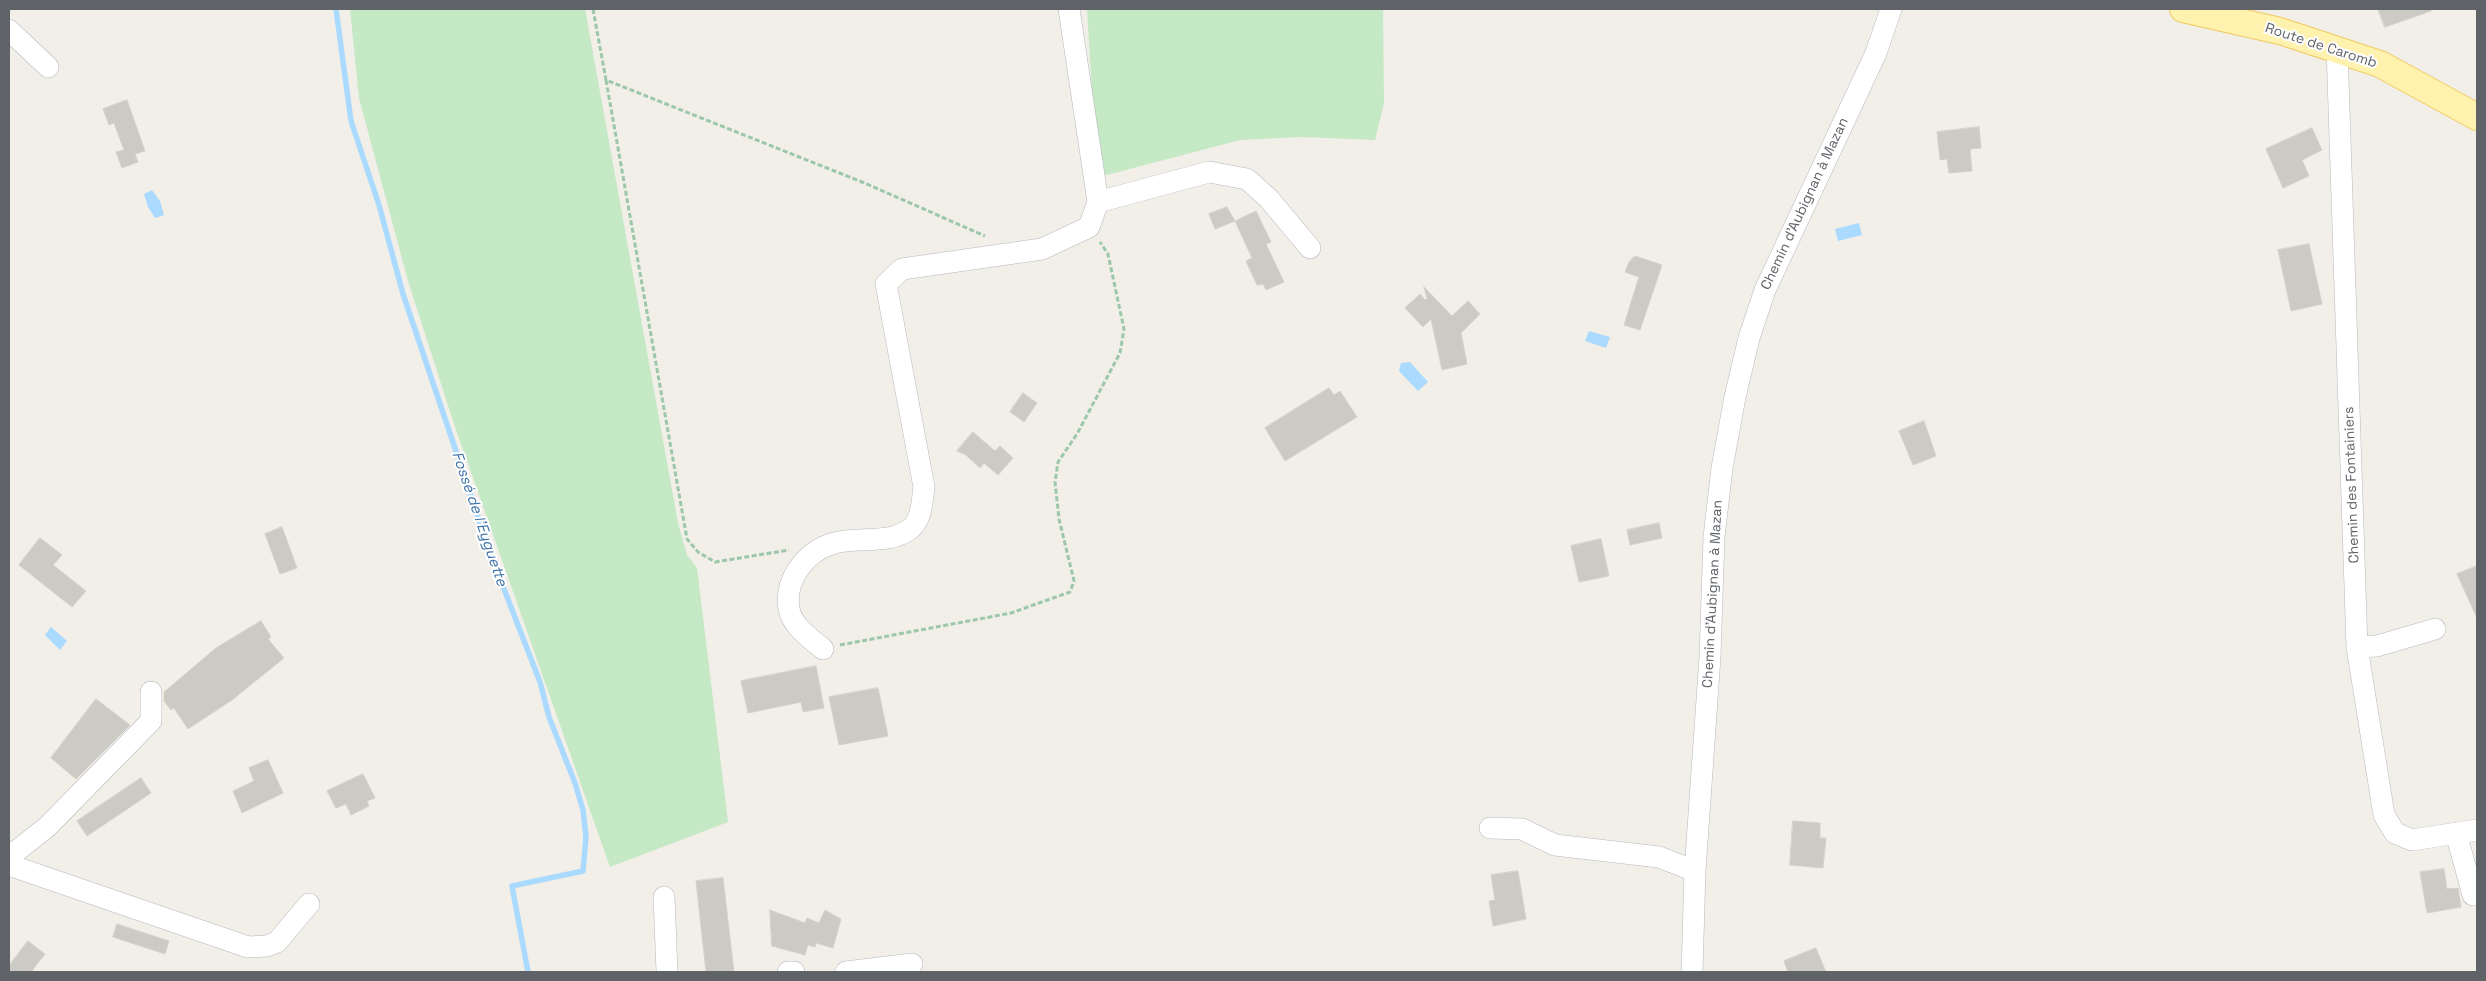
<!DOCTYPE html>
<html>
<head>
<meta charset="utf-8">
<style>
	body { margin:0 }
	#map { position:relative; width:2486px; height:981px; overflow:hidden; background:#f1efe8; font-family:"Space Grotesk",sans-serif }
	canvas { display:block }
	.frame { position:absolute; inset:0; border:10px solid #5f6368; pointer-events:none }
</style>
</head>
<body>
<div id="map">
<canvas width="2486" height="981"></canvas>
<div class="frame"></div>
</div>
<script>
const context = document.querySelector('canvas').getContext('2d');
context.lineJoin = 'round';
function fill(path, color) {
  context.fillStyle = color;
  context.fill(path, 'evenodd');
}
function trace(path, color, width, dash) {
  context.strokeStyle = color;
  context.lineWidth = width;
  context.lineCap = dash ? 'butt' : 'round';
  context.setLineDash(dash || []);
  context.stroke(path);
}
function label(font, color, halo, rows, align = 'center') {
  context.font = font + ' "Space Grotesk",sans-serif';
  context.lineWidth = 4;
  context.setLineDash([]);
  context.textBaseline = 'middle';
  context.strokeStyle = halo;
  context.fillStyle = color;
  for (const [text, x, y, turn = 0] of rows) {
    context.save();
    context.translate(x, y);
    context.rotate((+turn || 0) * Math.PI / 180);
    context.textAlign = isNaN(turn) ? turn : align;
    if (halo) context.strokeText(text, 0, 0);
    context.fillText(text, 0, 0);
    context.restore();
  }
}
const green = new Path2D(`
	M350 9H585L678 523 687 555 697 568 728 822 610 867 454 424 408 281 359 98Z
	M1087 9H1383L1384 103 1375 140 1302 137 1240 140 1103 176 1093 110Z`);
const water = new Path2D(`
	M152 190 160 201 164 215 155 218 148 207 144 194Z
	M1859 223 1862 235 1838 241 1835 229Z
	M1589 331 1610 337 1606 348 1585 341Z
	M1410 362 1428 382 1418 391 1399 371 1401 363Z
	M51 627 67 641 60 650 45 635Z`);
const stream = new Path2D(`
	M336 9 351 121 379 205 403 294 492 558 540 682 549 717 575 783 583 810 586 837 583 871 512 886 528 972`);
const building = new Path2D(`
	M2378 9H2431V11L2385 27Z
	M127 100 145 151 135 154 138 162 122 168 116 152 124 150 114 123 109 125 103 109Z
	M1979 127 1981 148 1970 149 1972 171 1949 173 1947 159 1940 160 1937 132Z
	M2312 128 2322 150 2302 160 2309 176 2283 188 2266 149Z
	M1227 207 1235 221 1256 211 1271 242 1266 244 1284 282 1266 290 1263 284 1257 285 1246 261 1252 258 1235 221 1215 229 1209 214Z
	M2309 244 2322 304 2291 311 2278 250Z
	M1635 256 1662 265 1640 330 1624 325 1639 277 1625 272 1629 262Z
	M1424 287 1452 316 1468 301 1480 314 1461 333 1467 364 1442 370 1431 319 1423 327 1405 308 1420 294 1425 300 1427 299Z
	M1329 388 1334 395 1340 391 1357 417 1285 461 1265 428Z
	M1023 393 1037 403 1024 422 1010 412Z
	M1924 421 1936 456 1913 465 1899 431Z
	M973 432 995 451 1000 446 1013 458 998 475 984 463 980 468 966 455 957 451Z
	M1659 523 1662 538 1630 545 1627 530Z
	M282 527 297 568 280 574 265 534Z
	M40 538 62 555 53 565 86 591 72 607 19 565Z
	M1601 539 1609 576 1579 582 1571 546Z
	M2477 566V618L2457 574Z
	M261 621 271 637 268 639 284 658 232 700 188 729 174 708 171 710 164 701V692L216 648Z
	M816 666 824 708 803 712 801 702 748 713 741 681Z
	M878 688 888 736 839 745 829 697Z
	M96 699 130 725 76 779 51 758Z
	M268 760 283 793 242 813 233 791 254 781 249 768Z
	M363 774 375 798 367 801 369 806 351 815 346 804 336 808 327 791Z
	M141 778 151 793 87 836 77 821Z
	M1793 821 1820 823V838H1826L1823 868 1790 865Z
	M2444 869 2447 889 2458 888 2461 907 2427 913 2420 872Z
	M1518 871 1526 919 1493 926 1489 901 1495 900 1491 875Z
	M723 878 734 972H706L696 881Z
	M770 910 805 923 807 918 819 923 825 910 841 919 833 948 816 943 815 947 808 945 805 955 772 946Z
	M117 924 169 941 165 954 113 937Z
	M28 941 45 954 31 972H9V966Z
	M1816 948 1826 972H1788L1784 961Z`);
const path = new Path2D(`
	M593 9 606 80 867 184 985 236
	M606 80 687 539 698 552 715 562 789 550
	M840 645 1011 613 1070 592 1074 581 1059 519 1055 482 1058 462 1077 434 1120 353 1124 329 1108 254 1100 242`);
const minor = new Path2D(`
	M9 30 48 67
	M2337 48 2357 647 2384 815 2395 833 2412 840 2477 830
	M1098 202 1209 172 1247 179 1269 199 1310 248
	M2357 647 2377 646 2435 629
	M823 649C811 639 792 626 789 609 784 580 805 553 831 544 856 535 887 546 910 529 922 520 922 501 924 487L886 284 902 269 1042 249 1089 227 1098 202 1069 9
	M1490 828 1522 829 1555 845 1659 857 1695 871
	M2456 833 2473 895
	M9 857 47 827 151 721V692
	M9 865 248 947 267 946 277 942 309 904
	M664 897 667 972
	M788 972H794
	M846 972 912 964
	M1692 972 1695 871 1710 657 1714 537 1722 468 1735 397 1749 338 1765 290 1876 53 1891 9`);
const major = new Path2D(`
	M2183 9 2280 31 2380 64 2477 117`);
const streetNames = [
	["Route de Caromb",2321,46,18],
	["Chemin d'Aubignan à Mazan",1805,204,-65],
	["Chemin des Fontainiers",2352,485,-92],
	["Chemin d'Aubignan à Mazan",1713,594,-87]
];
const waterNames = [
	["Fossé de l'Eyguette",479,519,71]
];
fill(green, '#c5e8c5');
fill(water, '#aadaff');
trace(stream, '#aadaff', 5.5);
fill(building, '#cccac5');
trace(building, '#d6d1c6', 1);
trace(minor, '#b5b8bc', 22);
trace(major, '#f2c960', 28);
trace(path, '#9cc7a9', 3, [5, 2.5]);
trace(minor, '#fff', 21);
trace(major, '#fff2af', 26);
label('14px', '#5f6368', '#fff', streetNames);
label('italic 15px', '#4174aa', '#fff', waterNames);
</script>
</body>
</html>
